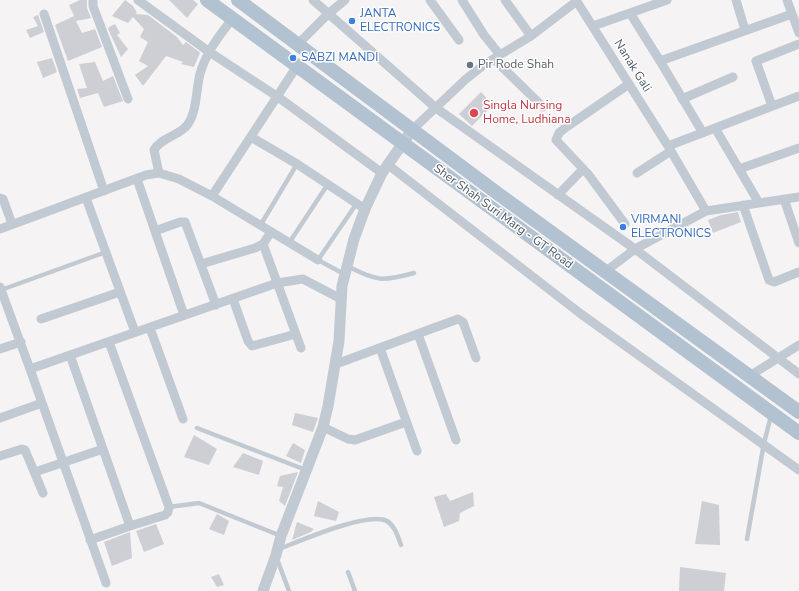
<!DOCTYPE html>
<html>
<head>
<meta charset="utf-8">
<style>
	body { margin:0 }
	canvas { display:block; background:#f5f3f3 }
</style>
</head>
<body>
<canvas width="799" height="591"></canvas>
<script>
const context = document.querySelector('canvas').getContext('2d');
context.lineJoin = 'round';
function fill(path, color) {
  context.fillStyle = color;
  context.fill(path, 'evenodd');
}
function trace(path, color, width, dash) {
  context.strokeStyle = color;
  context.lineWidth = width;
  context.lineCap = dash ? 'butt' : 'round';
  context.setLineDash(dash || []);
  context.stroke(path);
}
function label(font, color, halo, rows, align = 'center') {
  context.font = font + ' "Nunito Sans",sans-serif';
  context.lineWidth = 3;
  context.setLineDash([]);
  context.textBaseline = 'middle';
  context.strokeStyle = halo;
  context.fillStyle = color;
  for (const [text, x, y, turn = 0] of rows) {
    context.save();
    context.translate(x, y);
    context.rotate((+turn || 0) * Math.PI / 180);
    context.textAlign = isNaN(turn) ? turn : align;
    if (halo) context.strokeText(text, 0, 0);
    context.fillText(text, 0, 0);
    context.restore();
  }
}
const building = new Path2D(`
	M80 0H87V8L91 18 76 21 82 33 95 29 102 47 68 61 55 25 74 16 69 5Z
	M125 0 133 6 137 13 135 14 148 15 177 37 183 45 186 42 198 51 200 53 194 67 181 64 183 62 166 56 143 86 135 75 148 66 139 61 148 42 140 37 144 29 133 17 128 23 112 16Z
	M169 0H193L198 4 187 18Z
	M38 15 44 32 30 38 26 30 38 26 33 17Z
	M115 24 120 33 117 35 128 49 121 57 108 29 109 27Z
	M52 58 57 72 43 78 37 62Z
	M95 62 103 81 113 76 123 101 104 107 98 93 80 98 77 89 87 88 79 64Z
	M481 92 493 105 472 126 459 114Z
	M738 212 741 222 713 233 708 220 721 215Z
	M295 413 318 418 313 432 292 425Z
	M194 435 217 449 209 465 184 457Z
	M293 443 305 450 301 463 286 456Z
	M243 453 263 461 259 475 233 467Z
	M298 472 285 506 279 501 283 487 277 486 280 476Z
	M473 492 474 506 460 513 459 521 444 527 434 497 446 494 450 501Z
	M318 501 339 512 336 521 314 516Z
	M702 501 719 505 720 545 695 544Z
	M217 514 229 521 224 535 209 529Z
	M297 522 314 529 311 532 292 540Z
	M156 524 164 544 144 552 136 531Z
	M130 532 132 558 112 566 104 542Z
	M680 567 726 573 724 591H679Z
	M219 574 224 585 217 587 211 577Z`);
const service = new Path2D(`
	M260 226 297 164
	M289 243 328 184
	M347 266C378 281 381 282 414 273
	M344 274 318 260 357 203
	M1 290 106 252
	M197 428 306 470
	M169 507 199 503 281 536
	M747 539 764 443 771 416
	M279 549C300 541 368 511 387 521 395 526 398 537 401 545
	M277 559 289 591
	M348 572 355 591`);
const minor = new Path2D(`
	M93 0V6L128 99
	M138 0 208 51 278 97 382 173
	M313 0 436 108 635 249 799 374
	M430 0 459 40
	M462 0 484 35 500 55
	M505 0 531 36
	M576 0 668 146
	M736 0 745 30
	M787 0 799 33
	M630 13 660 61 792 14
	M44 14 104 191
	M593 26 667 0
	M297 45 328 14 345 0
	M494 59 543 107
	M660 61 703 133
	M682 99 733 77
	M772 106 756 61 799 44
	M715 128 759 203
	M412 130 466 79 485 64 531 36 577 1
	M251 137 297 164 365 209
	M387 164 581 314 799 470
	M739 169 799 148
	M159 173 154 150C161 137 180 136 188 124 197 111 196 89 200 74 206 52 219 36 232 19
	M637 173 671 151
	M137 179 184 315
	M558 195 583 169
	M212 196 297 66
	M0 198 3 199 12 224
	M86 198 135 332
	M784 199 799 243
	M743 205 769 280 774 282 799 272
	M706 211 668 146 799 96
	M625 224 588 174 556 140 559 133 565 128 629 84
	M0 229 146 175 159 173 179 179 212 196 318 260
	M155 231 180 222H185L216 305
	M263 244 301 348
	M201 264 255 248 263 244 271 232
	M606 271 635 249 706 211 799 197
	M0 287 30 369 277 283 303 279 341 299
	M233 299 248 341 252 346 296 334
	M41 319 120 292
	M150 328 183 419
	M418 334 456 440
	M380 348 417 451
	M0 349 21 342
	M70 355 130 526 165 515 168 512 169 507 109 342
	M336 364 458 319 463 322 476 358
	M30 369 106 583
	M751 375 799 345
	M0 418 42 403
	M323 427 348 439 355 440 406 422
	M0 456 22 449 25 450 43 493
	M35 472 103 449
	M90 540 130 526`);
const tertiary = new Path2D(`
	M263 591 276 555 281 536 323 427 328 406 339 341 342 286 354 239 365 209 382 173 412 130`);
const primary = new Path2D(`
	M207 0 799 433
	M238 0 497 193 799 412`);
const markers = [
	[352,21,4,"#3f7fe0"],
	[293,58,4,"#3f7fe0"],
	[470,65,4,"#6b7280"],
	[474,113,5,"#e0444e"],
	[623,227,4,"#3f7fe0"]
];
const shopNames = [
	["JANTA",360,14],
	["ELECTRONICS",360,28],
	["SABZI MANDI",301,58],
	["VIRMANI",631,220],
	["ELECTRONICS",631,234]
];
const worshipNames = [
	["Pir Rode Shah",478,65]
];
const streetNames = [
	["Nanak Gali",632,66,58],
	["Sher Shah Suri Marg - GT Road",503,217,36]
];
const healthNames = [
	["Singla Nursing",483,106],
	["Home, Ludhiana",483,120]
];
fill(building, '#cdcfd5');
trace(service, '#c1cad2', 4.5);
trace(minor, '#c1cad2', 9);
trace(tertiary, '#c1cad2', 11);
trace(primary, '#b3c2d1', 14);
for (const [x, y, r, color] of markers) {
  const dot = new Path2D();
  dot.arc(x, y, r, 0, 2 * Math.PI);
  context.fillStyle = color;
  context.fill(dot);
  trace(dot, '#fff', 1.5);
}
label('12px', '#366cbe', '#fff', shopNames, 'left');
label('12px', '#5b616d', '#fff', worshipNames, 'left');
label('12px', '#4a5661', '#fff', streetNames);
label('12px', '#be3a42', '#fff', healthNames, 'left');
</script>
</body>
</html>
